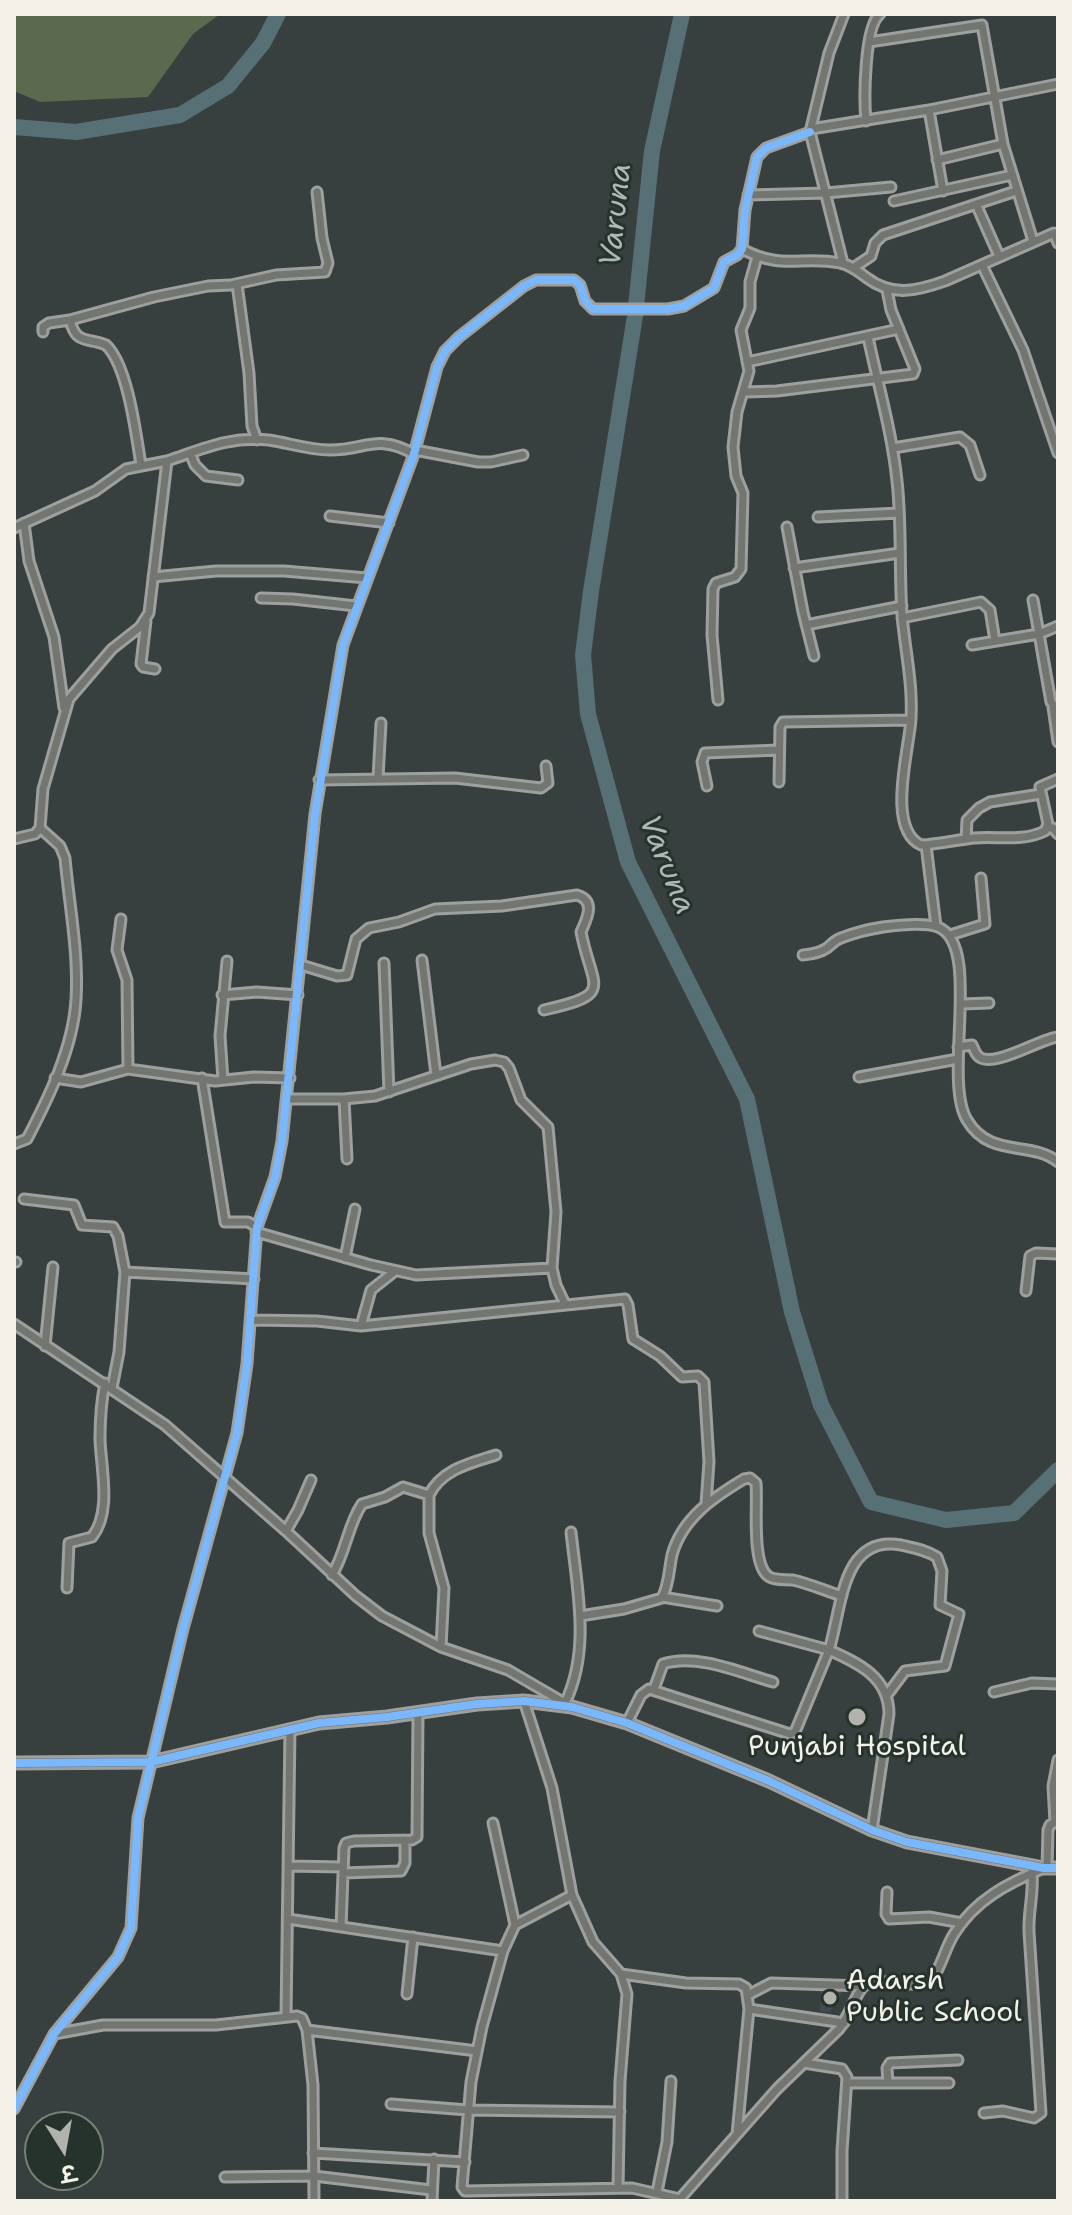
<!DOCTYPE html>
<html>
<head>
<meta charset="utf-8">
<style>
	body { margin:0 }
	#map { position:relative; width:1072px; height:2215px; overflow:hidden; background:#38403f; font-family:"Shantell Sans","Playpen Sans Deva",sans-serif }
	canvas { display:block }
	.frame { position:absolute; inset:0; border:16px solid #f4f1e8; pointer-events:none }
	.north { position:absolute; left:24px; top:2111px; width:80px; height:80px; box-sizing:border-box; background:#26332d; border:2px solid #787f78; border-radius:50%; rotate:169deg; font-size:22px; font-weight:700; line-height:32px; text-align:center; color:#f4f1e8 }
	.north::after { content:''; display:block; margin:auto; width:28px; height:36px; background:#b2b3ad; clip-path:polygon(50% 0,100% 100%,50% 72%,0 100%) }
</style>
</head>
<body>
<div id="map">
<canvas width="1072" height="2215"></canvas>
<div class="frame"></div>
<div class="north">उ</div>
</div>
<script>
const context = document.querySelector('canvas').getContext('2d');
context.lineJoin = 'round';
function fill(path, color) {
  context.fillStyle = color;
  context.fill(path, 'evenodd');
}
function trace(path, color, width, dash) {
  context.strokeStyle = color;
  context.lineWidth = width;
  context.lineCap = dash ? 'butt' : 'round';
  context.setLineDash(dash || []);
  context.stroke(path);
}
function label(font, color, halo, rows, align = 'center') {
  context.font = font + ' "Shantell Sans",sans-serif';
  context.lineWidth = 6;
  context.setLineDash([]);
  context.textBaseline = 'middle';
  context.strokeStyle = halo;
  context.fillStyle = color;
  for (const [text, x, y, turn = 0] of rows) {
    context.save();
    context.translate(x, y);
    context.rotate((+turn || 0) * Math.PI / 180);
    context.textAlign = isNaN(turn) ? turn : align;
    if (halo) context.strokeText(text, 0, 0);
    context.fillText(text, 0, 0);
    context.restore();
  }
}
const built = new Path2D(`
	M821 1983 848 1984 830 2012H820Z`);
const green = new Path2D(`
	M14 14H220L193 34 148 97 40 102 14 91Z`);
const river = new Path2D(`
	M682 14 652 151 635 316 591 591 583 655 588 714 628 862 747 1099 792 1312 821 1405 871 1502 946 1520 1014 1513 1058 1470
	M14 127 76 132 180 115 228 86 263 43 278 14`);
const minor = new Path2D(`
	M869 42 982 25 1003 144 1033 241
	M929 110 943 191
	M866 121C864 101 864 26 880 14
	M811 129 929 110 1058 84
	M937 160 1003 144
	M748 195 826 193 891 187
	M894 201 1012 175
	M976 204 999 256
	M742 249C783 271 801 255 840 263 851 265 859 272 867 278 892 297 917 291 945 281L1054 233 1058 243
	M843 263 810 132 829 53 844 14
	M982 265 1023 350 1058 453
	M853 268 871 256 875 243 883 235 1016 191
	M237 284 249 373 252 426 257 440
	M70 320C76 345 87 337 106 345 128 366 136 434 141 465
	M43 332V327L49 323 70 320 154 297 208 286 231 285 276 275 325 272 328 263 322 238 317 192
	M868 337C878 385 892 432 897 481 902 525 899 571 902 615 905 650 913 683 911 719 909 751 886 828 921 845 939 844 956 840 974 838 998 836 1022 842 1045 831L1048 824 1040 787 1058 779
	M747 362 899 329
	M745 392 777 391 913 374 915 369 891 310 887 290
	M893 448 960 437 970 445 980 475
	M415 450 478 462H491L523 455
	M190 453 195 465 206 476 238 480
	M330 516 389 523
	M818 517 899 513
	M24 523 29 561 54 637 64 708
	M787 527 803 612 814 656
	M14 528 95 491 126 469 167 461
	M794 568 900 553
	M153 577 216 571H284L367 578
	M261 598 293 599 356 606
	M1033 600 1051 702 1058 710
	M902 618 981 602 990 610 995 641
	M146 621 141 664 143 667 155 669
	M806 625 902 606
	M972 645 1039 634 1058 626
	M718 700 712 635 713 589 716 583 735 577 741 569 743 493 736 476 733 447 737 412 749 371 741 330 750 308V282L757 257
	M1053 707 1058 742
	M378 778 381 723
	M319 780 455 778 541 788 548 783 546 766
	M779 782 780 727 783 722 911 720
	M707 786 702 762 705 753 779 750
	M1047 828H1053L1058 834
	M14 839 35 834 40 828 43 789 69 699 112 649 140 627 149 613 167 461C203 449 229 436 269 440 289 443 309 450 330 450 366 450 377 433 414 454
	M966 839 967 820 979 808 990 802 1041 794
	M926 845 936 926
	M121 919 117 950 127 980 128 1069
	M950 935 985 924 981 878
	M803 955C811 954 820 953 827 948 832 944 835 940 841 938 854 933 870 929 883 927 898 925 923 922 938 927 983 945 942 1079 967 1120 990 1159 1031 1140 1058 1162
	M422 960 436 1075
	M384 963 389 1092
	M301 965 337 976 347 975 356 939 369 928 399 922 435 909 502 906 577 895C597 901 586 920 581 932 592 989 616 994 544 1010
	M222 995 257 992 298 995
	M962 1004 989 1003
	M958 1047 972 1045C974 1049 975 1053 978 1056 992 1070 1041 1038 1058 1037
	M859 1077 958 1059
	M55 1078 81 1082 128 1069 215 1081 254 1077 290 1078
	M202 1078 225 1222H248L257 1227
	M223 1080 220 1036 227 961
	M287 1099H344L375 1096 471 1064 495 1060 504 1062 509 1068 521 1100 548 1127 556 1212 552 1268 556 1285 565 1304
	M344 1099 347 1159
	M14 1144 27 1139C49 1097 73 1048 76 1000 79 953 69 904 65 858L60 846 40 828
	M24 1199 74 1205 82 1225 113 1227 118 1236 125 1272 254 1279
	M256 1232 371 1265 416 1275 552 1268
	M345 1258 355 1209
	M14 1262H16
	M1026 1291 1030 1256 1036 1253 1058 1254
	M251 1320 317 1321 361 1326 625 1299 628 1305 633 1339 660 1356 682 1377 698 1376 704 1382 709 1462 706 1504
	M14 1324 165 1425 286 1531 356 1596 382 1616 441 1647 508 1670 568 1705
	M361 1326 371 1290 395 1271
	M45 1346 53 1267
	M112 1388 119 1352 125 1272
	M429 1495V1533L444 1588 441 1647
	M286 1531 298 1510 311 1480
	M332 1575C346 1552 348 1524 362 1504L385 1497 403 1487 429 1495C442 1469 471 1463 496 1455
	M67 1588 69 1543 92 1537C112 1512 101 1469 100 1439 100 1420 101 1402 105 1383
	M662 1597 717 1606
	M580 1616 624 1609 662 1598C669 1585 669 1569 672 1555 682 1518 714 1497 744 1479L750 1478 756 1483C758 1504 751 1563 768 1576 774 1581 786 1579 793 1580 810 1584 826 1591 842 1596
	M654 1689 663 1664C697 1653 741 1673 773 1682
	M994 1692 1032 1683 1058 1684
	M524 1701 552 1788 572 1895 515 1925 503 1951 482 2027 471 2082 462 2187 465 2191 632 2188 680 2199
	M565 1703C591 1650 577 1589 571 1532
	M627 1723 641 1695 649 1689 790 1734 795 1732 829 1650 759 1631
	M1055 1822 1053 1786 1058 1760
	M493 1823 515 1925
	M872 1830 889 1714C889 1677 858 1663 829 1650 842 1609 841 1534 901 1545 914 1548 926 1550 937 1557L942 1571 940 1605 959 1614 945 1666 905 1671 887 1695
	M288 1866 343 1867
	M1047 1868 1048 1830 1050 1825 1058 1821
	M343 1873 401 1871 405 1863V1840
	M887 1892 886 1914 889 1919 929 1917 962 1923
	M572 1895 593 1942 621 1974 627 1994 620 2081 618 2187
	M288 1919 503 1951
	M341 1927 344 1848 346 1843 354 1841 412 1840 417 1837 418 1713
	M621 1974 686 1983 739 1984 746 1988 749 2009 737 2134
	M407 1994 413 1937
	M748 1995 771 1983 864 1986
	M749 2009 844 2023
	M286 2017 290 1729
	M307 2030 313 2085 314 2201
	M54 2034 103 2025H216L297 2016 302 2018 307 2030 477 2051
	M804 2063 842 2069 847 2077 842 2151V2201
	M847 2083H949
	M888 2083 887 2068 890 2063 958 2060
	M391 2104 468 2110 620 2112
	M14 2109 54 2034 118 1957 131 1928 138 1818 183 1629 237 1433 247 1364 257 1227 275 1177 282 1141 315 814 343 645 414 454 437 367 445 351 459 337 524 286 536 280H574L580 285 585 301 593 309H668L684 306 714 288 724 262 737 255 742 249 745 210 757 157 766 148 810 132
	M984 2113 1003 2111 1034 2118 1041 2113 1029 1932C1028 1911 1034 1894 1032 1873
	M313 2153 465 2162
	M225 2177 314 2176 431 2190
	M657 2192 667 2142 671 2081
	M432 2201 434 2159
	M678 2201 777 2089 839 2029C848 2019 856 1992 864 1986 884 1974 911 1992 932 1979 942 1966 945 1948 954 1934 975 1900 1008 1883 1044 1868`);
const tertiary = new Path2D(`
	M14 1763 151 1762 319 1723 387 1717 477 1704 524 1701 572 1707 627 1723 769 1781 872 1830 907 1842 1044 1868H1058`);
const cycleway = new Path2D(`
	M14 1763 151 1762 319 1723 387 1717 477 1704 524 1701 572 1707 627 1723 769 1781 872 1830 907 1842 1044 1868H1058
	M14 2109 54 2034 118 1957 131 1928 138 1818 183 1629 237 1433 247 1364 257 1227 275 1177 282 1141 315 814 343 645 414 454 437 367 445 351 459 337 524 286 536 280H574L580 285 585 301 593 309H668L684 306 714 288 724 262 737 255 742 249 745 210 757 157 766 148 810 132`);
const markers = [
	[857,1717,10,"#b2b3ad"],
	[830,1998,8,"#b2b3ad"]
];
const poiNames = [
	["Punjabi Hospital",857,1748],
	["Adarsh",846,1982,"left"],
	["Public School",846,2014,"left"]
];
const waterNames = [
	["Varuna",617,215,-84],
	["Varuna",666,865,68]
];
fill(built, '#3e4c4f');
fill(green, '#5b694f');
trace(river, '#567076', 16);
trace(minor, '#9da09e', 13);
trace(tertiary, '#9da09e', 15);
trace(minor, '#727570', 7);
trace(tertiary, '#727570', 9);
trace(cycleway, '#7ab7fb', 8);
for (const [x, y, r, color] of markers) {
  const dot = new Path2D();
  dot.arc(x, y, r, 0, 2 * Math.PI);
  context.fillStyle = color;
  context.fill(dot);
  trace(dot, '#26332d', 3);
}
label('28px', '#f4f1e8', '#26332d', poiNames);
label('italic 30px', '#aeb9b7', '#26332d', waterNames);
</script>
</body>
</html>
